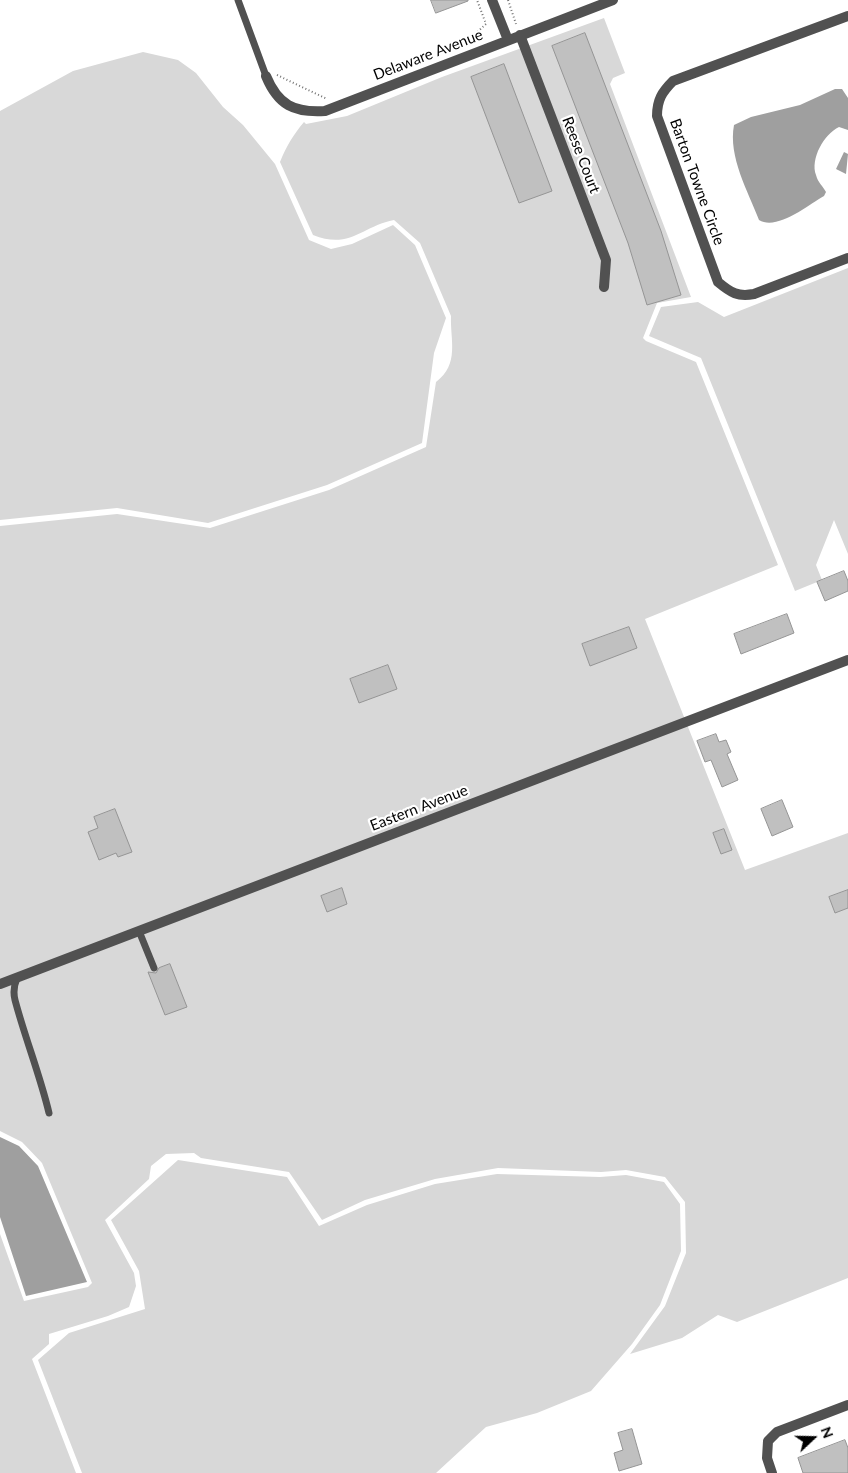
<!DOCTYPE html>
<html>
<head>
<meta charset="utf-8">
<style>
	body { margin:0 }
	#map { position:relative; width:848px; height:1473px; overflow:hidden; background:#fff; font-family:Lato,sans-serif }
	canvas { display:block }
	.north { position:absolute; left:788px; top:1413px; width:50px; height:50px; -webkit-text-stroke:4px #fff; paint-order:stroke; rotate:69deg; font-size:14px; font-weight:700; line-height:20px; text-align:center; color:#000 }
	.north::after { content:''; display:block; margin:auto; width:18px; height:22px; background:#000; clip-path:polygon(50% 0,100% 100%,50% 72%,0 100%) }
</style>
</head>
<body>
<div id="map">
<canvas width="848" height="1473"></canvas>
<div class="north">N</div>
</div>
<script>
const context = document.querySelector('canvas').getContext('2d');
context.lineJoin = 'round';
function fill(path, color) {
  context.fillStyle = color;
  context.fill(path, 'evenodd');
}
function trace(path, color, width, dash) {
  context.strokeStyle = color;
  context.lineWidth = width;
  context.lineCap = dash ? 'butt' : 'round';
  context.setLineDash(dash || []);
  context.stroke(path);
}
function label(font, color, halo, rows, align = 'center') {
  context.font = font + ' Lato,sans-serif';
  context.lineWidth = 4.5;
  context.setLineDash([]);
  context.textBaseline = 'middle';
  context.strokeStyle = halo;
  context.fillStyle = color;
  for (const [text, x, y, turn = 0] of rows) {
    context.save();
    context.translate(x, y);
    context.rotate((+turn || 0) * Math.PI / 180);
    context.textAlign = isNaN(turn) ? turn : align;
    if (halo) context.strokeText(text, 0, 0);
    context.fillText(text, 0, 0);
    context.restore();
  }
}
const green = new Path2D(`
	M604 18 625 73 613 78 610 84 691 297 657 303 643 338 646 341 696 362 778 565 645 619 745 870 848 833V1278L737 1322 718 1315 682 1338 630 1354 665 1306 686 1253 685 1202 665 1177 626 1170 601 1172 498 1168 435 1179 365 1200 322 1220 289 1172 201 1158 194 1153 166 1154 151 1166 149 1179 105 1220 134 1273 136 1286 129 1307 108 1316 49 1334V1344L32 1359 76 1473H0V1234L24 1301 88 1287 92 1283 42 1163 22 1142 0 1131V526L117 514 210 528 329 490 426 447 436 382C460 364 450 340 451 316L420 243 394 220C362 226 350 250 313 235L280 162C286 147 293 135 304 122L306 124 347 116 442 77Z
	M143 52 178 60 196 73 223 107 243 125 275 164 309 240 331 249 352 244 393 225 415 245 446 318 434 353 422 443 327 485 208 523 117 508 0 520V111L73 71Z
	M848 268V554L834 520 816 565 822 580 795 591 701 358 649 336 661 307 698 302 724 317Z
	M178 1160 287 1177 319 1226 367 1205 435 1184 497 1174 600 1177 626 1175 664 1182 680 1204 681 1251 660 1305 632 1344 591 1391 537 1413 486 1427 436 1473H82L38 1360 69 1333 145 1309 139 1271 111 1220Z`);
const water = new Path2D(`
	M835 89H842L848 98V130L839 127C824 134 810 159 816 175 818 183 823 186 826 192L824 196C808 205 777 231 759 220 748 191 728 157 734 125L751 117 800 105Z
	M844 152 848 154 846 174 836 169Z
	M0 1137 19 1146 38 1166 87 1282 26 1296 0 1217Z`);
const building = new Path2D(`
	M431 0H468V1L436 13Z
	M585 33 661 231 681 295 647 305 628 243 552 46Z
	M504 64 552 191 519 203 471 77Z
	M844 571 848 581V591L825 601 817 582Z
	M787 614 794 633 741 654 734 634Z
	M629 627 637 648 590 666 582 644Z
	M388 665 397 689 359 703 350 679Z
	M716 734 719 742 726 740 731 752 727 754 738 780 722 787 711 760 705 762 697 741Z
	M782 800 793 827 772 836 761 809Z
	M115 809 132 852 118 857 116 853 99 860 88 832 98 828 94 817Z
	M724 829 732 850 721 854 713 833Z
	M342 888 347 904 327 912 321 896Z
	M848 890V908L835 913 829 897Z
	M170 964 187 1007 165 1015 148 972 156 973 159 968Z
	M632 1429 642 1464 619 1471 614 1453 623 1450 618 1433Z
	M845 1440 848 1448V1473H803L798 1458Z`);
const path = new Path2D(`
	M508 0 516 24
	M462 46 486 24 477 0
	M277 75 327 99`);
const lane = new Path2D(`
	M238 0 266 76
	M139 931 154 968
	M17 978C14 985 13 992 15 1000 25 1038 40 1075 49 1113`);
const street = new Path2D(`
	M492 0 508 40
	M848 16 673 81C662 92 657 100 657 116L718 282C731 293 738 297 754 294L848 258
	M520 35 606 260 604 287
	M266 76C278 105 294 113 325 111L613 0
	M0 984 848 660
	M772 1473 767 1458 768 1441 777 1432 848 1405`);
const streetNames = [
	["Delaware Avenue",428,55,-21],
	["Reese Court",581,155,69],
	["Barton Towne Circle",697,182,70],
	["Eastern Avenue",419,808,-21]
];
fill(green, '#d8d8d8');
fill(water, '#9f9f9f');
fill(building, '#c0c0c0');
trace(building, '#959595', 1);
trace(path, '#737373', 2, [1, 2.5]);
trace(lane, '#515151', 7);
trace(street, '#515151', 10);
label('15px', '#000', '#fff', streetNames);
</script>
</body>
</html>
